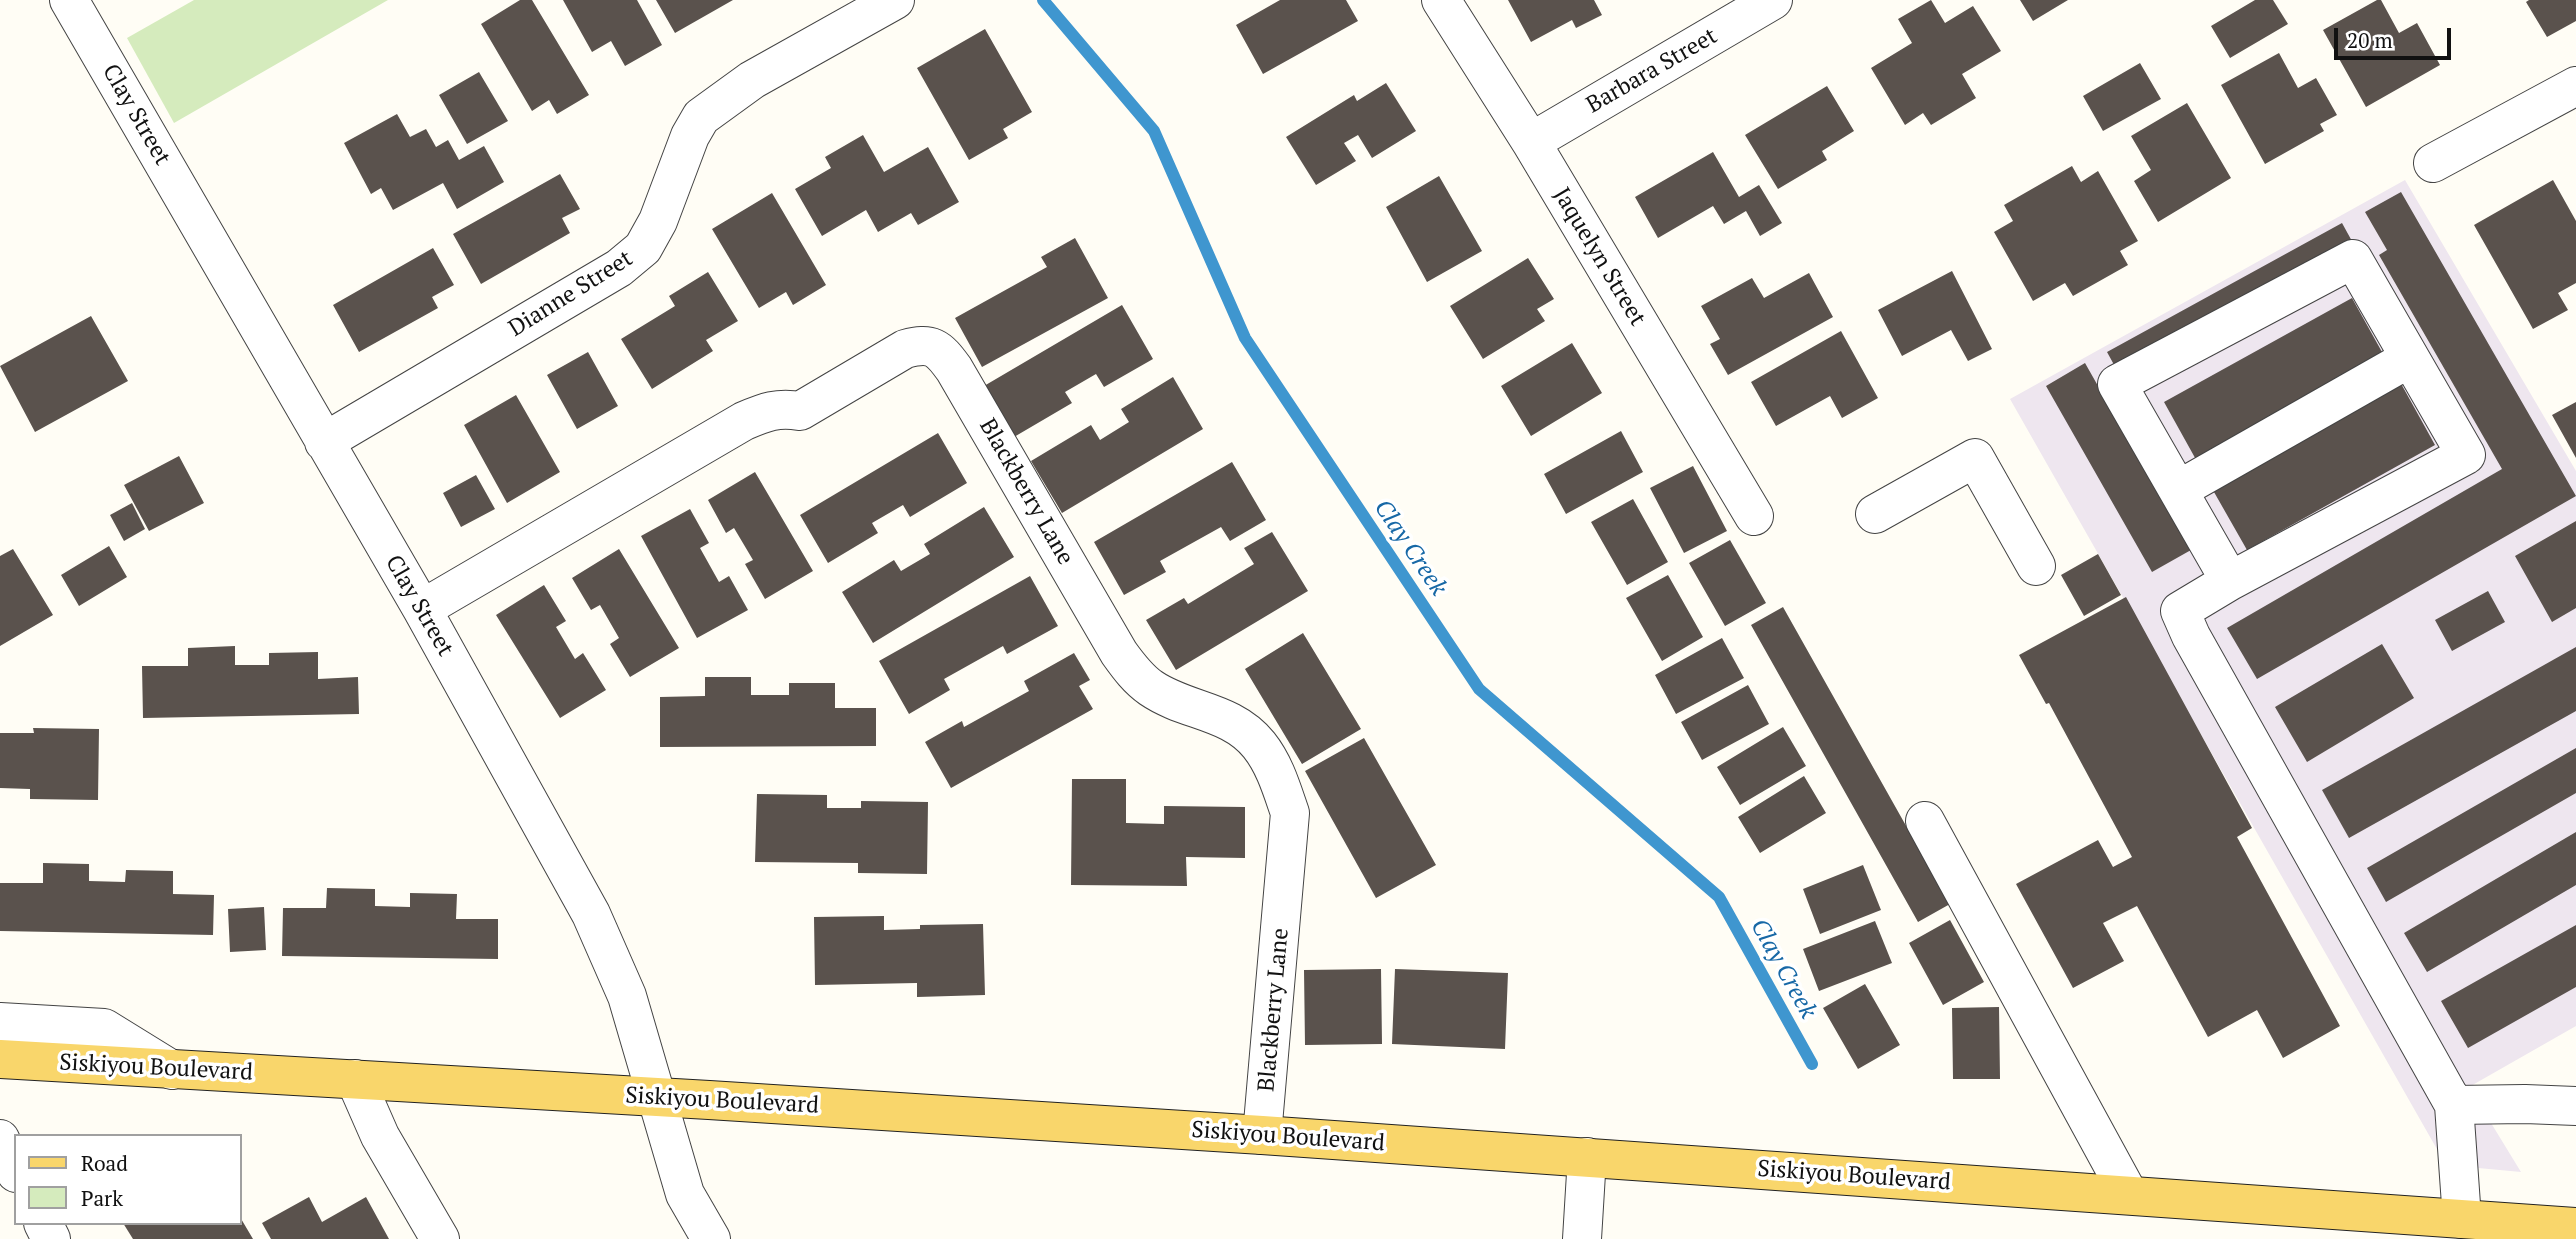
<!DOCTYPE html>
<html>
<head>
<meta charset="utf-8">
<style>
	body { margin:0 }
	#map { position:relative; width:2576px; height:1239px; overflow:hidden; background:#fffdf5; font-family:"PT Serif",serif }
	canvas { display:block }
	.legend { position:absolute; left:14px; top:1134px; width:228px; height:91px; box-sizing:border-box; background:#fff; border:2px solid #a0a0a0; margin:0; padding:9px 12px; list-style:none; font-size:21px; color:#111 }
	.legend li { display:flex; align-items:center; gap:14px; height:35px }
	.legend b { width:35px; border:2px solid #a0a0a0 }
	.scale { position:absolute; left:2334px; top:28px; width:117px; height:32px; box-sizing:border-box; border:4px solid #111; border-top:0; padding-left:9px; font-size:21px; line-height:24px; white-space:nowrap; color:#111; -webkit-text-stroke:5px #fff; paint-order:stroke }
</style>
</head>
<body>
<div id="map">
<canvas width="2576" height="1239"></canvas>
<ul class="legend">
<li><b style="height:9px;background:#f9d66b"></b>Road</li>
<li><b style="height:19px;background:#d5ebbd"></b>Park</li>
</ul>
<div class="scale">20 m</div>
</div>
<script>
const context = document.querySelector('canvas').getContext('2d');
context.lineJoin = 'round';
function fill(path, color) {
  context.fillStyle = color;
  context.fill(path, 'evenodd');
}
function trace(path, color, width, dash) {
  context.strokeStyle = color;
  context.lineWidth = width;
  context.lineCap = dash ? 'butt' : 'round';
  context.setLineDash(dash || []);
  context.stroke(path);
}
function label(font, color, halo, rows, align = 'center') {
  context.font = font + ' "PT Serif",serif';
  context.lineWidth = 7;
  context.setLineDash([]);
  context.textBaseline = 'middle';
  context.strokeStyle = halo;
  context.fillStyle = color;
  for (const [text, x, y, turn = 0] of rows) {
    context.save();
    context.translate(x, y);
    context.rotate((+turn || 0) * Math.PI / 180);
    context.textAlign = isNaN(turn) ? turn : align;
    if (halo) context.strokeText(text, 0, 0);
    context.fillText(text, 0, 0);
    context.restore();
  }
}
const industrial = new Path2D(`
	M2405 180 2576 471V1026L2469 1087 2521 1172 2446 1165 2010 399Z`);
const green = new Path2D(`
	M194 0H388L174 123 127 38Z`);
const stream = new Path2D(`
	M1043 0 1154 131 1245 338 1479 689 1719 897 1812 1064`);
const building = new Path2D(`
	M520 0H532L589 95 557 114 549 100 532 111 481 24Z
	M563 0H637L662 45 625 66 611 41 592 52Z
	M656 0H733L675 33Z
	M1280 0H1346L1358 21 1263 74 1236 25Z
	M1508 0H1594L1602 15 1576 28 1572 20 1531 42Z
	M1931 0 1945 23 1973 6 2001 51 1962 74 1976 98 1931 125 1923 113 1905 125 1871 68 1912 43 1898 19Z
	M2020 0H2068L2033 21Z
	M2255 0H2273L2288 24 2230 58 2211 26Z
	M2377 0H2381L2399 33 2417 23 2440 65 2366 107 2323 30Z
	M2529 0H2576V21L2547 37 2526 2Z
	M985 29 1032 112 1003 129 1008 138 969 160 917 68Z
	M2279 53 2298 88 2316 78 2337 115 2320 124 2324 131 2265 164 2221 85Z
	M2140 63 2161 99 2103 131 2083 96Z
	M479 72 508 121 467 144 439 95Z
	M1386 83 1416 131 1372 158 1358 135 1344 143 1356 161 1316 185 1286 137 1354 95 1357 101Z
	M1827 86 1854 131 1822 151 1827 160 1778 189 1745 135Z
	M2187 103 2231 178 2158 222 2134 181 2151 170 2131 136Z
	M397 114 410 137 426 129 436 147 448 140 459 160 484 146 504 182 457 209 443 183 393 210 381 188 371 194 344 143Z
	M863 135 884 172 928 147 959 202 918 225 911 213 878 232 866 210 822 236 795 189 831 168 825 157Z
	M1713 152 1739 197 1759 185 1782 223 1760 236 1746 211 1724 224 1713 206 1658 238 1635 197Z
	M2072 166 2081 182 2098 171 2138 241 2120 251 2128 265 2073 296 2065 283 2033 301 1994 232 2013 221 2004 205Z
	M560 174 580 209 562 218 570 233 481 284 453 234Z
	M1439 176 1482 251 1427 282 1386 207Z
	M2553 180 2576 221V283L2558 293 2568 310 2533 329 2474 225Z
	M2401 192 2576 496 2257 679 2227 628 2502 469 2379 255 2387 250 2365 212Z
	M772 193 826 285 793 305 786 292 759 308 712 229Z
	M2342 223 2353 243 2118 372 2107 352Z
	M1075 238 1108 298 982 367 955 318 1047 267 1041 257Z
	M433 248 454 285 432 297 438 308 359 352 333 305Z
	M1528 258 1554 299 1537 309 1545 321 1483 359 1450 306Z
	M1952 271 1992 349 1968 361 1951 330 1902 356 1878 310Z
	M708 272 738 321 706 340 713 351 652 389 621 339 675 306 669 296Z
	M1809 273 1833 317 1728 375 1710 344 1720 339 1701 306 1752 278 1764 298Z
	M2352 298 2387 361 2199 465 2164 402Z
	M1122 305 1153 359 1104 387 1096 374 1065 392 1072 403 1014 437 984 386Z
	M91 316 128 381 35 432 0 366Z
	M1841 331 1878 398 1842 418 1830 396 1776 426 1751 382Z
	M1572 343 1602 393 1531 436 1501 386Z
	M588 352 618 406 577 429 547 375Z
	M2085 363 2191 550 2152 572 2046 386Z
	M1173 377 1203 429 1062 513 1031 461 1091 425 1100 440 1129 422 1121 409Z
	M2399 380 2435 445 2247 550 2210 485Z
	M516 395 560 472 507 503 464 425Z
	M2576 402V458L2552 415Z
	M1621 431 1643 472 1566 514 1544 474Z
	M938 433 967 483 910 517 903 505 872 523 878 533 828 563 800 515Z
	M179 456 204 503 149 531 124 485Z
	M1232 462 1266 520 1230 541 1221 527 1160 561 1166 572 1124 595 1094 542Z
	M1693 466 1727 531 1684 553 1650 488Z
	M755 472 813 571 765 599 745 564 753 560 734 528 726 533 708 500Z
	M476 475 495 509 461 527 443 493Z
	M1633 499 1668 562 1627 585 1591 522Z
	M132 503 145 529 124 541 110 515Z
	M984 507 1014 557 873 643 842 592 894 560 901 571 930 554 924 544Z
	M690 509 709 543 700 548 719 582 729 576 748 610 697 638 641 536Z
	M2576 521V608L2552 622 2515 556Z
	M1272 532 1308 591 1176 670 1146 620 1184 598 1188 604 1254 564 1244 548Z
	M1730 540 1766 603 1725 626 1689 563Z
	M109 546 127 577 79 606 61 575Z
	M13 549 53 615 0 646V556Z
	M619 549 679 648 630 677 610 644 619 638 600 605 591 610 572 578Z
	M2098 554 2121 595 2084 616 2061 575Z
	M1668 575 1703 637 1662 661 1626 598Z
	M1030 576 1058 626 1007 654 1003 646 944 679 950 690 909 714 879 661Z
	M544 585 566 621 556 627 575 659 583 653 606 690 560 718 496 615Z
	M2488 591 2505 622 2452 651 2435 620Z
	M2126 597 2252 828 2237 837 2340 1026 2283 1058 2257 1010 2208 1037 2137 906 2103 923 2124 961 2073 988 2016 884 2098 840 2113 867 2132 857 2049 703 2046 704 2019 655Z
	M1783 607 1950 904 1918 922 1751 625Z
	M1303 633 1361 729 1302 764 1245 669Z
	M1722 638 1744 678 1676 714 1655 675Z
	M2382 644 2414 698 2307 762 2275 707Z
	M235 646V665H269V653L318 652V679L358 677 359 714 143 718 142 666H188V648Z
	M2576 647V711L2349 838 2322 790Z
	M1074 653 1090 680 1079 686 1093 709 951 788 925 742 962 721 964 727 1029 691 1024 681Z
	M705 677H751V695H789V683H835V708H876V746L660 747V697L705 696Z
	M1748 685 1769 724 1702 760 1681 722Z
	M1783 727 1806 766 1740 805 1717 767Z
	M33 728 99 729 98 800 30 799V789L0 788V733H34Z
	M1364 738 1436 865 1376 898 1305 771Z
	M2576 748V793L2386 902 2367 868Z
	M1804 776 1826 813 1760 853 1738 817Z
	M1072 779H1126V823L1164 824V806L1245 807V858L1186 857 1187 886 1071 885Z
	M757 794 827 795V808H861V801L928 802 927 874 858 873V863L755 862Z
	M2576 832V885L2427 972 2404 933Z
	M43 863 89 864V881L125 882 126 870 173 871V894L214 895 213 935 0 931V883H43Z
	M1863 865 1881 910 1820 934 1803 889Z
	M327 888 375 889V906L410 907V893L457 894 456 919H498V959L282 956 283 908H326Z
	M264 907 266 950 230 952 228 909Z
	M884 916V930L920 929V925L983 924 985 995 917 997V983L815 985 814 917Z
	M1950 920 1984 982 1943 1005 1909 943Z
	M1875 921 1892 963 1819 991 1803 949Z
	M2576 925V987L2468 1048 2441 1001Z
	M1381 969 1382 1044 1305 1045 1304 970Z
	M1395 969 1508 973 1505 1049 1392 1044Z
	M1865 984 1900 1045 1858 1069 1823 1008Z
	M1999 1007 2000 1079H1953L1952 1008Z
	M309 1197 322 1222 366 1197 389 1239H271L262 1223Z
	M240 1217 253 1239H133L123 1223H240Z`);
const minor = new Path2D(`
	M69 0 422 609 591 914 627 996 685 1194 711 1239
	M1441 0 1531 142 1754 516
	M1531 142 1773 0
	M2433 163 2576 86
	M324 442 619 268 643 248 658 221 690 136 701 117 752 80 895 0
	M2178 490 2410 358
	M1875 514 1975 458 2036 566
	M2230 581 2117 384 2353 259 2466 455 2230 581 2180 611 2191 636 2454 1105 2462 1219
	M422 609 744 421C765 412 778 407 800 411L905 349C932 342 938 347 954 369L1119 653C1129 667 1138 679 1151 688 1186 712 1231 710 1259 745 1275 765 1282 790 1290 813L1262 1135
	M1925 821 2129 1195
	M0 1022 104 1028 172 1070
	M355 1079 380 1136 440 1239
	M2454 1105 2525 1104 2576 1106
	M0 1139 16 1173
	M43 1223 51 1239
	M1582 1239 1587 1157`);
const major = new Path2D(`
	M0 1059 709 1100 1262 1135 2576 1227`);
const streetNames = [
	["Barbara Street",1652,71,-30],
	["Clay Street",136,115,60],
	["Jaquelyn Street",1599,257,59],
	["Dianne Street",571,294,-32],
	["Blackberry Lane",1026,492,60],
	["Clay Street",419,606,60],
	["Blackberry Lane",1274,1010,-85],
	["Siskiyou Boulevard",156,1068,3],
	["Siskiyou Boulevard",722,1101,3],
	["Siskiyou Boulevard",1288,1137,4],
	["Siskiyou Boulevard",1854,1176,4]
];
const waterNames = [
	["Clay Creek",1410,548,56],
	["Clay Creek",1783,969,61]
];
fill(industrial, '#eee6ef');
fill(green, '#d5ebbd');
trace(stream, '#3f96cf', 12);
fill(building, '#5a524d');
trace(minor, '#444', 40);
trace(major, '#222', 40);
trace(minor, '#fff', 38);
trace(major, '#f9d66b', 38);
label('23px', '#111', '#fff', streetNames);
label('italic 24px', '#1768a6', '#fff', waterNames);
</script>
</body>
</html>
